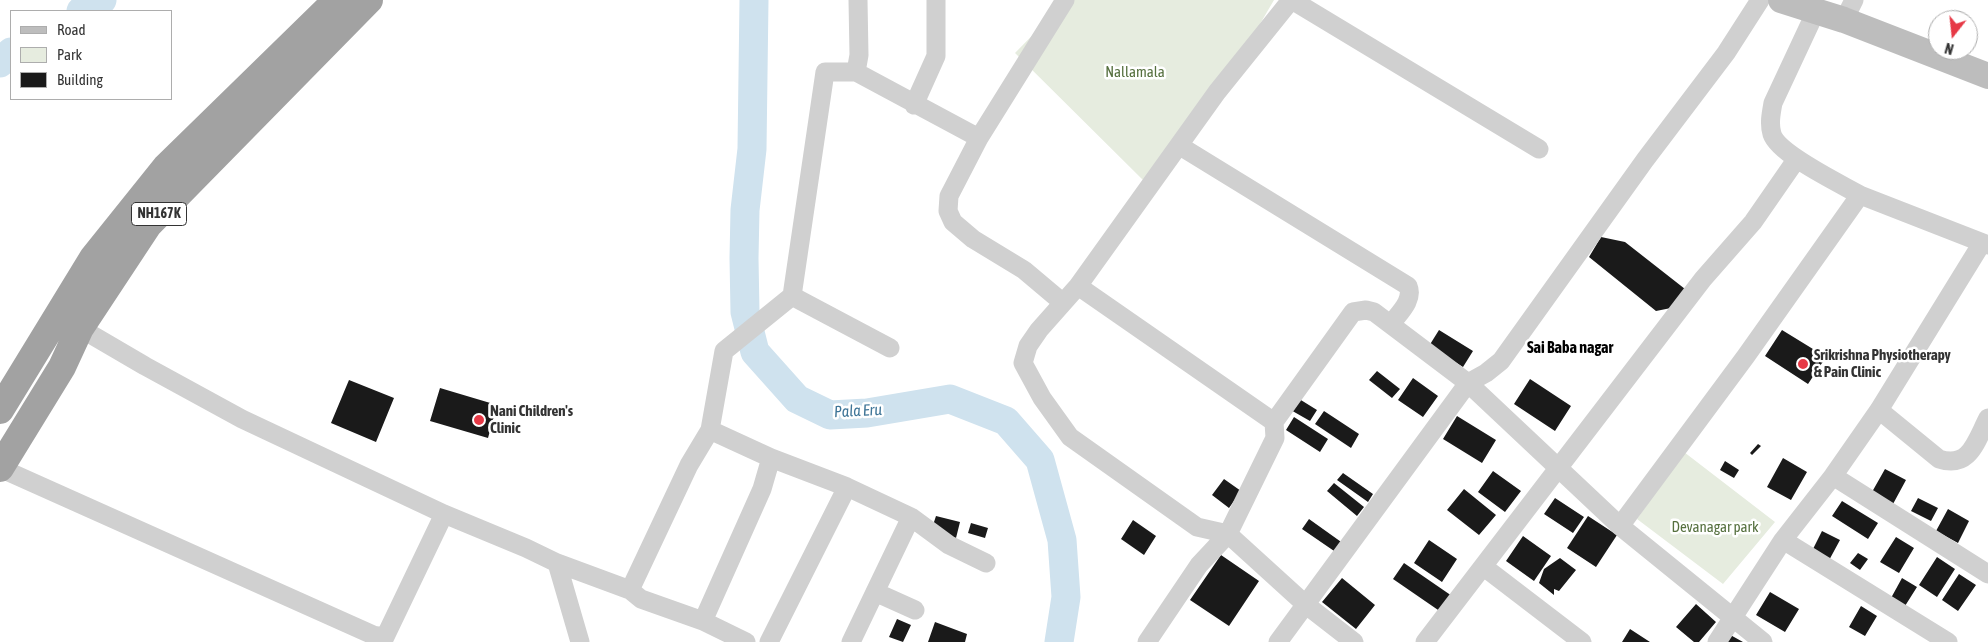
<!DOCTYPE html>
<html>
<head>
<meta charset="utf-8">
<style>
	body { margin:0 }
	#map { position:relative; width:1988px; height:642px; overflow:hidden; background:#fff; font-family:"Asap Condensed",sans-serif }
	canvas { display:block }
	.legend { position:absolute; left:10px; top:10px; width:162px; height:90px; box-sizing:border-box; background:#fff; border:1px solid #adadad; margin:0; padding:6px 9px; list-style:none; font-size:15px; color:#333 }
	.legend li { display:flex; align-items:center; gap:10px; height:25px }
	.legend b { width:25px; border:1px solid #adadad }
	.north { position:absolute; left:1928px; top:10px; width:50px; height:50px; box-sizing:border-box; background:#fff; border:1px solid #adadad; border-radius:50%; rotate:196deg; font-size:14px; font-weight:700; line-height:20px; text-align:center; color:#333 }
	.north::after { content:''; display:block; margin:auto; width:18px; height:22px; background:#e63946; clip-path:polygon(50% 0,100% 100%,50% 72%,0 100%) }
</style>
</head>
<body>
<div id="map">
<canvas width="1988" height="642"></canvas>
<ul class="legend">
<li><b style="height:6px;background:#bdbdbd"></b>Road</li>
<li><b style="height:14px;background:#e6ecdf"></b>Park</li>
<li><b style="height:14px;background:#1a1a1a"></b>Building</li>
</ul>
<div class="north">N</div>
</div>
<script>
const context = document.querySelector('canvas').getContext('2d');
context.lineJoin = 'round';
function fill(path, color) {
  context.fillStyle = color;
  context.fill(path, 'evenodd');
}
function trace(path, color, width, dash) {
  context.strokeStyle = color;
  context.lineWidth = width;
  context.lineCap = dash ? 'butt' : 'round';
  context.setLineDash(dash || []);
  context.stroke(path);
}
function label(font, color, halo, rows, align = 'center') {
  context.font = font + ' "Asap Condensed",sans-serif';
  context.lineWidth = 5;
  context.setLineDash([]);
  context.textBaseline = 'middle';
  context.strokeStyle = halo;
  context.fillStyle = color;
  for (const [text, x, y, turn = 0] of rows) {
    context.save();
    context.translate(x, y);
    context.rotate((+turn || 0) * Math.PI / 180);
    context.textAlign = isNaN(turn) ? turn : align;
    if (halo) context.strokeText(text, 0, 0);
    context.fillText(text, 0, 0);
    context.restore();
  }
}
const green = new Path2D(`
	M1067 0H1274L1250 41 1146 183 1015 53Z
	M1684 452 1775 522 1723 584 1637 519Z`);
const river = new Path2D(`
	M754 0 752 149 745 210 744 258 745 312 755 352 797 399 830 415 867 413 950 399 1006 421 1040 460 1062 540 1066 597 1059 642
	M81 11 102 0
	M0 63 11 52`);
const building = new Path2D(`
	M1601 237 1625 242 1685 289 1671 308 1656 311 1589 257Z
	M1439 330 1473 351 1463 367 1429 346Z
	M1782 330 1826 357 1808 384 1765 356Z
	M1377 371 1400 389 1392 398 1369 380Z
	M1413 378 1438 396 1423 417 1398 400Z
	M1530 379 1571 406 1555 431 1514 404Z
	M349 380 394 398 376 442 331 423Z
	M440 388 497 405 488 438 430 421Z
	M1296 397 1317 410 1310 421 1289 409Z
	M1324 411 1359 434 1351 448 1315 424Z
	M1457 416 1496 440 1482 463 1443 439Z
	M1294 417 1328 439 1320 452 1286 430Z
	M1758 444 1761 446 1752 455 1750 453Z
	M1783 458 1807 472 1791 500 1767 487Z
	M1725 461 1739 470 1734 478 1720 470Z
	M1885 469 1906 480 1893 504 1872 492Z
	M1493 471 1521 491 1505 512 1478 492Z
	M1343 473 1373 494 1368 502 1337 480Z
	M1224 479 1241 491 1229 508 1212 495Z
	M1334 483 1364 507 1357 516 1327 491Z
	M1464 489 1496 515 1479 535 1447 510Z
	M1555 498 1584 517 1573 533 1544 514Z
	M1918 498 1938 508 1931 521 1911 511Z
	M1842 501 1878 523 1868 539 1832 516Z
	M1948 509 1969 521 1958 543 1936 531Z
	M936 516 960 522 956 538 931 531Z
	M1588 516 1617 535 1596 567 1567 548Z
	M1309 519 1344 544 1337 553 1302 529Z
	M1133 520 1156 536 1144 555 1121 539Z
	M971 523 988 528 985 538 968 533Z
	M1822 531 1840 540 1827 564 1810 555Z
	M1523 536 1551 556 1534 581 1506 561Z
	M1896 537 1914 548 1899 573 1880 562Z
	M1429 540 1457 559 1442 582 1414 563Z
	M1858 553 1868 559 1860 570 1850 563Z
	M1221 555 1259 581 1229 626 1190 600Z
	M1937 557 1955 569 1937 597 1919 585Z
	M1560 558 1576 570 1559 591 1554 589V595L1539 583 1544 569Z
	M1404 563 1452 596 1441 612 1393 579Z
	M1959 574 1976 585 1958 611 1942 600Z
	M1342 578 1375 605 1356 629 1322 602Z
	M1902 578 1917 587 1905 606 1891 598Z
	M1770 592 1799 609 1785 632 1756 615Z
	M1696 604 1716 622 1699 642H1694L1676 627Z
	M1861 606 1877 616 1865 636 1849 627Z
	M897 619 911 625 903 642 889 637Z
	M935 622 967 634 965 642H928Z
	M1630 629 1650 642H1622Z
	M1725 632 1743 642H1720Z`);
const minor = new Path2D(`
	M858 0 859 55 856 72 979 138
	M1291 0 1217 92 1078 286 1039 330 1028 346 1023 363 1042 398 1070 437 1197 527 1228 534 1305 604 1354 642
	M1292 0 1539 149
	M1844 20 1854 0
	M914 105 936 56V0
	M1180 146 1408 286C1414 300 1399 313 1391 324
	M1860 195 1988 245
	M1078 286 1274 422
	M792 296 825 72H856
	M1062 302 1024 270 973 239 953 222 948 211 949 196 979 138 1065 0
	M80 328 145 366 242 419 444 514 526 548 557 563 580 642
	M1879 410 1939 459C1970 469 1976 441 1988 418
	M710 430 771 458 847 487 911 517 949 545 986 563
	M0 468 373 635 385 637 444 514
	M1833 476 1988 574
	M1620 526 1746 356 1860 195C1841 184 1778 154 1772 134 1769 124 1771 114 1773 103L1816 11
	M1783 540 1948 642
	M557 563 630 590 641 599 703 621 746 642
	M1484 567 1582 642
	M630 590 689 465 710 430 724 351 792 296 890 348
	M875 592 915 610
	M703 621 762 489 771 458
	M769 642 847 487
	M851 642 911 517
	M1147 642 1199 565 1228 534 1275 438 1274 422 1353 312 1366 310 1374 312 1468 383 1620 526 1763 642
	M1278 642 1468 383 1486 373 1501 361 1645 160 1726 53 1760 0
	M1425 642 1703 279 1753 222 1796 160
	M1717 642 1783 540 1833 476 1879 410 1982 243`);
const secondary = new Path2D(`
	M1781 0 1844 20 1988 76`);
const trunk = new Path2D(`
	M0 410 93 258 166 167 337 0
	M0 468 62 367 80 328 148 225 369 0`);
const markers = [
	[1803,364,6,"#e63946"],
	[479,420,6,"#e63946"]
];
const shields = [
	[159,214,55]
];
const shieldNames = [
	["NH167K",159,214]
];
const parkNames = [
	["Nallamala",1135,72],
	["Devanagar park",1715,527]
];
const poiNames = [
	["Srikrishna Physiotherapy",1814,355],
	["& Pain Clinic",1814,372],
	["Nani Children's",490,411],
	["Clinic",490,428]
];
const neighbourhoodNames = [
	["Sai Baba nagar",1570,348]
];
const waterNames = [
	["Pala Eru",858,411,-3]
];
fill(green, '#e6ecdf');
trace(river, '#cfe2ee', 29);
fill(building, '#1a1a1a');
trace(minor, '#d0d0d0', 19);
trace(secondary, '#bdbdbd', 26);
trace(trunk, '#a2a2a2', 28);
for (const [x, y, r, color] of markers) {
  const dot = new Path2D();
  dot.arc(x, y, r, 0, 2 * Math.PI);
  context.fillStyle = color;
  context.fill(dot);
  trace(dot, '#fff', 2);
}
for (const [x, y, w] of shields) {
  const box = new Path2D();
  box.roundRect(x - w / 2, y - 11.5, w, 23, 4);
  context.fillStyle = '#fff';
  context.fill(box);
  trace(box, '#333', 1);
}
label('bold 14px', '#333', null, shieldNames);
label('15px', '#56703f', '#fff', parkNames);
label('bold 15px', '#333', '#fff', poiNames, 'left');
label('bold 16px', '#000', '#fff', neighbourhoodNames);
label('italic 16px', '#3f7597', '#fff', waterNames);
</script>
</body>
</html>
